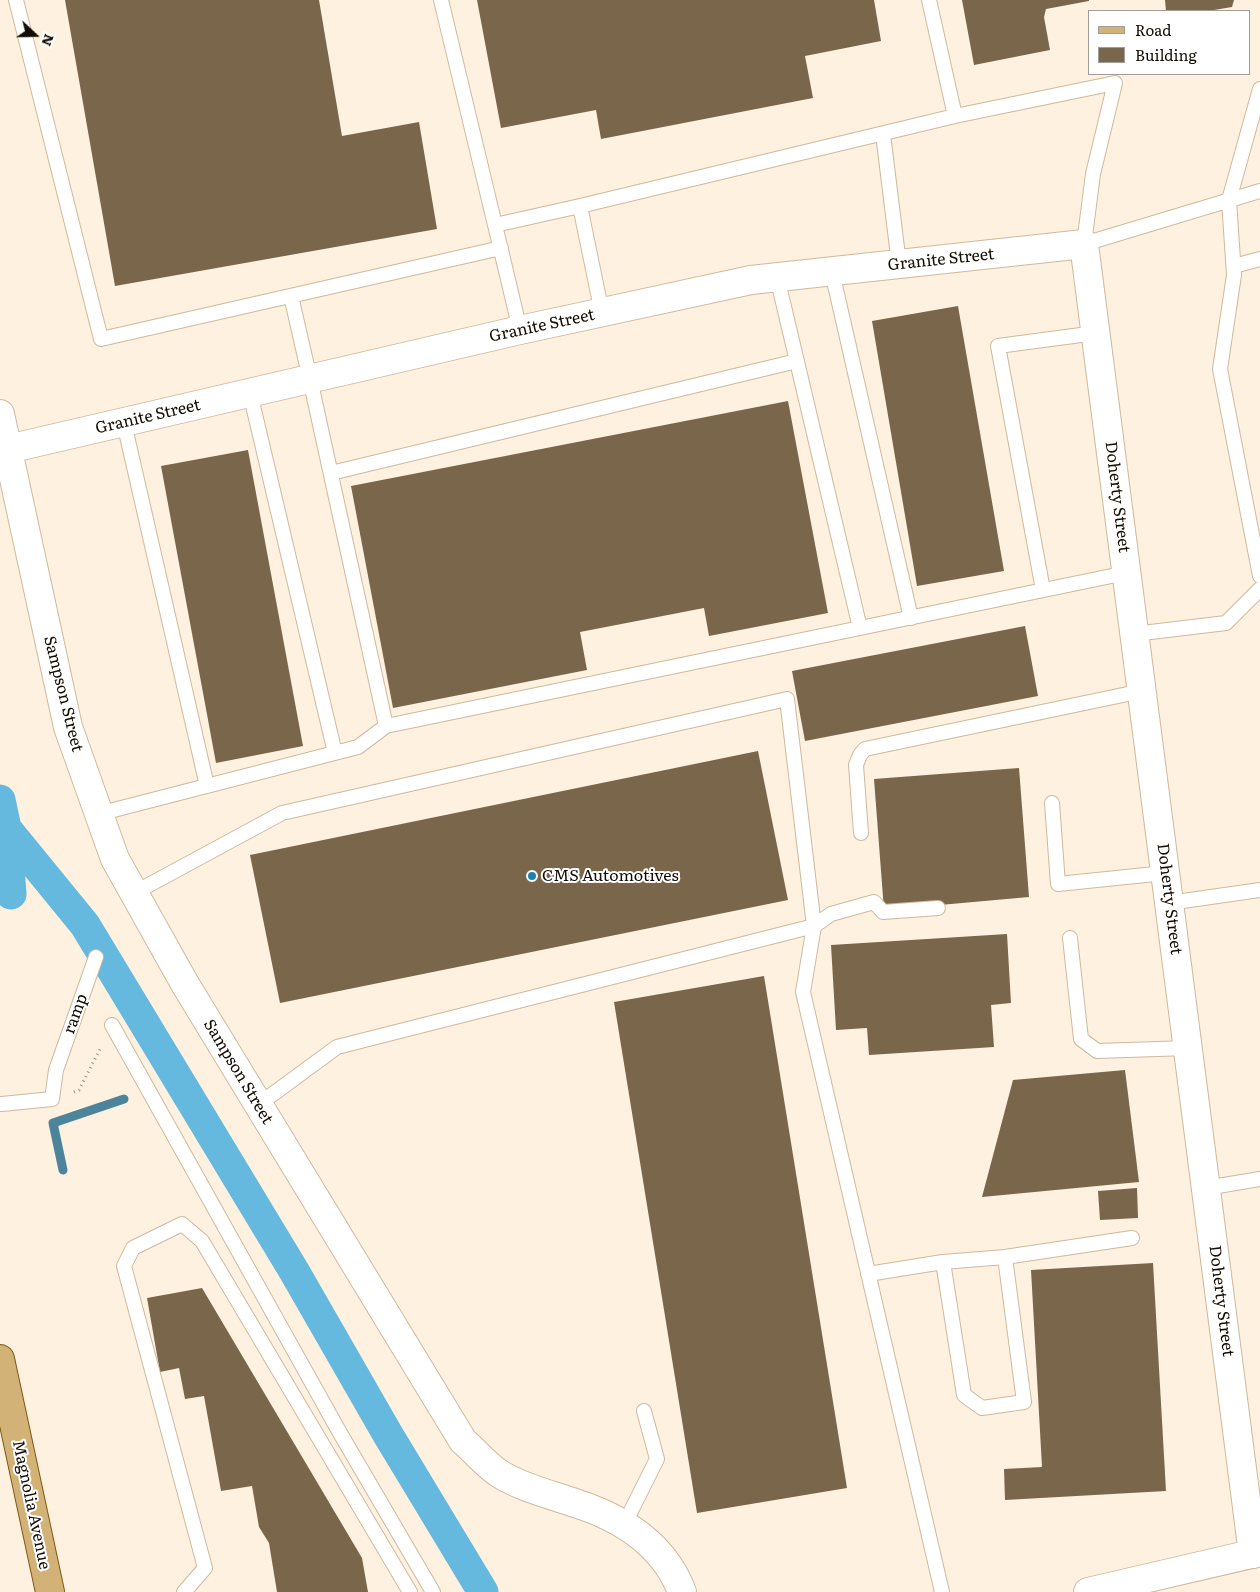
<!DOCTYPE html>
<html>
<head>
<meta charset="utf-8">
<style>
	body { margin:0 }
	#map { position:relative; width:1260px; height:1592px; overflow:hidden; background:#fff1df; font-family:Literata,serif }
	canvas { display:block }
	.legend { position:absolute; left:1088px; top:10px; width:162px; height:65px; box-sizing:border-box; background:#fff; border:1px solid #a19e9a; margin:0; padding:6px 9px; list-style:none; font-size:15px; color:#130c03 }
	.legend li { display:flex; align-items:center; gap:10px; height:25px }
	.legend b { width:25px; border:1px solid #a19e9a }
	.north { position:absolute; left:10px; top:10px; width:50px; height:50px; -webkit-text-stroke:4px #fff; paint-order:stroke; rotate:111deg; font-size:14px; font-weight:700; line-height:20px; text-align:center; color:#130c03 }
	.north::after { content:''; display:block; margin:auto; width:18px; height:22px; background:#130c03; clip-path:polygon(50% 0,100% 100%,50% 72%,0 100%) }
</style>
</head>
<body>
<div id="map">
<canvas width="1260" height="1592"></canvas>
<ul class="legend">
<li><b style="height:6px;background:#d3b277"></b>Road</li>
<li><b style="height:14px;background:#79664b"></b>Building</li>
</ul>
<div class="north">N</div>
</div>
<script>
const context = document.querySelector('canvas').getContext('2d');
context.lineJoin = 'round';
function trace(path, color, width, dash) {
  context.strokeStyle = color;
  context.lineWidth = width;
  context.lineCap = dash ? 'butt' : 'round';
  context.setLineDash(dash || []);
  context.stroke(path);
}
function fill(path, color) {
  context.fillStyle = color;
  context.fill(path, 'evenodd');
}
function label(font, color, halo, rows, align = 'center') {
  context.font = font + ' Literata,serif';
  context.lineWidth = 4;
  context.setLineDash([]);
  context.textBaseline = 'middle';
  context.strokeStyle = halo;
  context.fillStyle = color;
  for (const [text, x, y, turn = 0] of rows) {
    context.save();
    context.translate(x, y);
    context.rotate((+turn || 0) * Math.PI / 180);
    context.textAlign = isNaN(turn) ? turn : align;
    if (halo) context.strokeText(text, 0, 0);
    context.fillText(text, 0, 0);
    context.restore();
  }
}
const stream = new Path2D(`
	M164 1076 171 1068
	M63 1170 53 1123 124 1099`);
const canal = new Path2D(`
	M0 800 6 828 5 827 85 925 294 1271 387 1433 483 1592
	M6 828 11 894`);
const building = new Path2D(`
	M65 0H319L342 136 419 122 437 229 115 286Z
	M477 0H874L881 41 805 56 813 98 601 139 596 110 501 128Z
	M962 0H1089V1L1046 9 1044 17 1050 50 974 65Z
	M1165 0H1234L1232 7 1208 11H1166Z
	M958 306 1004 571 917 586 872 321Z
	M788 401 828 613 709 636 704 608 580 632 587 670 393 708 351 486Z
	M248 450 303 746 216 763 161 466Z
	M1025 626 1038 696 805 741 792 671Z
	M758 751 788 900 280 1003 250 855Z
	M1019 768 1029 897 884 910 874 779Z
	M1007 934 1011 1003 991 1005 994 1047 869 1055 867 1028 836 1030 831 945Z
	M764 976 847 1488 697 1513 614 1002Z
	M1125 1070 1139 1182 982 1197 1013 1080Z
	M1137 1188 1138 1218 1100 1220 1098 1191Z
	M1153 1263 1166 1491 1005 1500 1004 1469 1042 1467 1031 1270Z
	M202 1288 362 1558 368 1592H277L269 1543 259 1527 252 1486 221 1491 204 1396 185 1399 179 1368 160 1372 147 1298Z`);
const path = new Path2D(`
	M74 1092 79 1090 100 1049`);
const service = new Path2D(`
	M16 0 101 339 501 248
	M441 0 495 225
	M929 0 955 116 1115 83 1093 174 1084 244 1260 191
	M1260 89 1229 200 1234 275 1220 369 1260 576
	M883 134 899 264
	M580 206 602 313
	M1234 266 1260 259
	M832 272 911 618
	M777 277 860 628
	M291 296 310 379 386 726 1126 573
	M520 330 495 225 580 206 955 116
	M250 393 335 753
	M124 423 207 786
	M331 473 797 361
	M1043 590 998 346 1096 333
	M1134 634 1226 623 1260 589
	M1052 803 1058 884 1165 873
	M98 814 358 747 386 726
	M861 833 856 765 860 755 865 749 1142 691
	M134 893 282 813 787 699 814 926 803 992 942 1592
	M1169 903 1260 890
	M1070 938 1081 1039 1097 1051 1188 1048
	M112 1025 340 1433 433 1592
	M2 1104 52 1099 56 1070 96 957
	M258 1105 337 1047 814 926 831 914 874 902 883 912 938 908
	M1206 1188 1260 1179
	M1005 1257 1132 1238
	M868 1274 943 1262 1005 1257 1024 1402 982 1408 964 1395 943 1262
	M624 1525 657 1459 644 1411
	M184 1592 205 1568 124 1266 133 1248 182 1224 202 1241 410 1592`);
const minor = new Path2D(`
	M8 449 520 330 751 280 1084 244 1253 1554`);
const tertiary = new Path2D(`
	M0 414 68 727 115 859 185 984 463 1441C475 1451 486 1465 500 1474 523 1488 549 1494 575 1503 622 1518 664 1544 682 1592
	M1088 1592 1260 1552`);
const primary = new Path2D(`
	M0 1359 50 1592`);
const markers = [
	[532,876,5,"#1985ad"]
];
const streetNames = [
	["Granite Street",941,260,-6],
	["Granite Street",542,326,-12],
	["Granite Street",148,417,-13],
	["Doherty Street",1117,497,83],
	["Sampson Street",63,694,76],
	["Doherty Street",1169,899,83],
	["ramp",76,1014,-70],
	["Sampson Street",238,1072,59],
	["Doherty Street",1221,1301,83],
	["Magnolia Avenue",31,1505,78]
];
const poiNames = [
	["CMS Automotives",542,876]
];
trace(stream, '#4c849c', 9);
trace(canal, '#65b8de', 31);
fill(building, '#79664b');
trace(service, '#ceb99c', 16);
trace(minor, '#ceb99c', 30);
trace(tertiary, '#ceb99c', 30);
trace(primary, '#7d5713', 30);
trace(path, '#9e9385', 3, [1, 4]);
trace(service, '#fff', 14);
trace(minor, '#fff', 28);
trace(tertiary, '#fff', 28);
trace(primary, '#d3b277', 28);
for (const [x, y, r, color] of markers) {
  const dot = new Path2D();
  dot.arc(x, y, r, 0, 2 * Math.PI);
  context.fillStyle = color;
  context.fill(dot);
  trace(dot, '#fff', 2);
}
label('16px', '#130c03', '#fff', streetNames);
label('16px', '#130c03', '#fff', poiNames, 'left');
</script>
</body>
</html>
